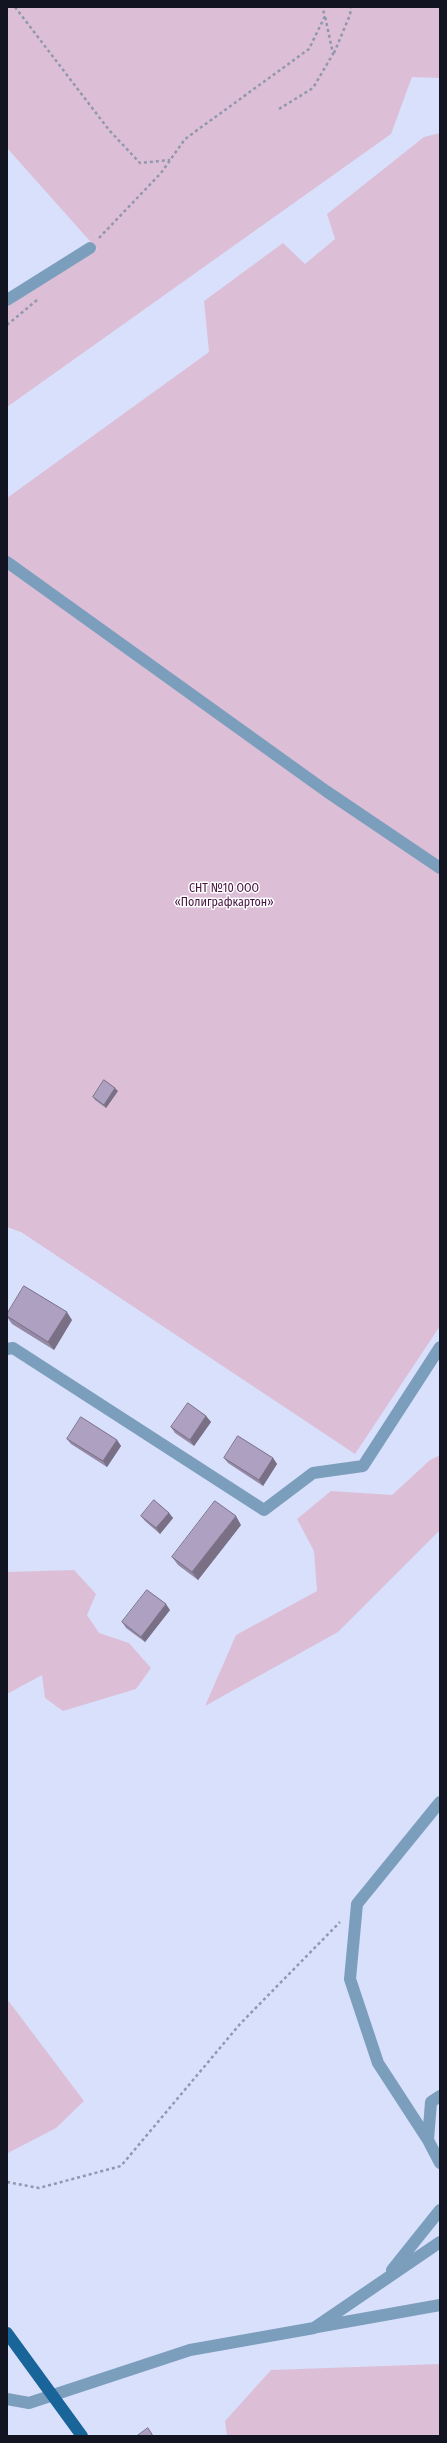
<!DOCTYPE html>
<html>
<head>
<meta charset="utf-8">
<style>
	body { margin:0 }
	#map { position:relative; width:447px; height:2443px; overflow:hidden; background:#d9e0fc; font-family:"Fira Sans Condensed",sans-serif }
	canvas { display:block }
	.frame { position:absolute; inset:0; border:8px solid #121521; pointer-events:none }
</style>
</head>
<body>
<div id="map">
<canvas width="447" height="2443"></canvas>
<div class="frame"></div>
</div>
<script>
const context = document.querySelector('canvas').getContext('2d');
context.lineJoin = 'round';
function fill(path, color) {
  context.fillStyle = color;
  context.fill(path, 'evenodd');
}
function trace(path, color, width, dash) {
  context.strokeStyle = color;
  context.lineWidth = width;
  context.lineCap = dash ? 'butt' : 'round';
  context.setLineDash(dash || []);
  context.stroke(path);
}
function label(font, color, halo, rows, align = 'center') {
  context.font = font + ' "Fira Sans Condensed",sans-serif';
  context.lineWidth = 3;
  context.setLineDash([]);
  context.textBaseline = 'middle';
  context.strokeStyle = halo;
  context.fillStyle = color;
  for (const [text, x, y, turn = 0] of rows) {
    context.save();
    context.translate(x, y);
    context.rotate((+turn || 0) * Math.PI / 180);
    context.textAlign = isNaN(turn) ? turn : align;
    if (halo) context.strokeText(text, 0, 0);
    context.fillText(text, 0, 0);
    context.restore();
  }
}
const green = new Path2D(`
	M7 7H440V78L412 77 391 134 7 407V307L97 249 7 148Z
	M440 133V1326L355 1454 21 1232 7 1227V498L209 352 204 301 283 243 305 264 335 239 327 214 424 137Z
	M440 1455V1530L338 1632 205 1706 236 1635 317 1591 314 1551 297 1519 331 1491 392 1495 430 1460Z
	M74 1570 96 1594 87 1615 99 1633 129 1643 151 1668 136 1689 63 1711 45 1698 42 1675 7 1694V1572Z
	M7 1999 84 2101 56 2128 8 2153Z
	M440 2364V2436H227L225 2421 271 2370Z`);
const path = new Path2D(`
	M15 7 109 130 140 163 170 160
	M334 53 350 15 351 7
	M279 109 313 88 333 54 325 16
	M99 238 161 173 185 139 309 49 325 16 322 7
	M7 325 37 300
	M7 2182 39 2188 121 2166 240 2024 340 1922`);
const minor = new Path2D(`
	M7 300 90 248
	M7 562 326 791 440 868
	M7 1349 13 1348 264 1510 313 1473 363 1466 440 1347
	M440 1802 357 1904 350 1979 378 2063 428 2140 440 2163
	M428 2140 431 2102 440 2096
	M392 2270 440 2210
	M317 2327 440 2305
	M7 2399 29 2403 190 2350 314 2328 440 2242`);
const major = new Path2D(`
	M7 2333 82 2436`);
const wall = new Path2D(`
	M118 1091 106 1108 95 1100 93 1097Z
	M7 1314 72 1320 54 1350 12 1324 7 1317Z
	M206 1416 211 1422 194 1446 175 1433 171 1427Z
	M67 1439 117 1440 121 1446 107 1467 71 1444Z
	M224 1458H273L277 1464 263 1486 228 1463Z
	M169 1513 173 1518 160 1534 145 1521 141 1516Z
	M241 1525 198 1580 178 1565 172 1557Z
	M170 1610 145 1642 126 1628 122 1622Z`);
const shadedWall = new Path2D(`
	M115 1088 118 1091 106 1108 104 1105Z
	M67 1312 72 1320 54 1350 48 1342Z
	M206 1416 211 1422 194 1446 190 1440Z
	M117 1440 121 1446 107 1467 103 1461Z
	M273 1458 277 1464 263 1486 259 1480Z
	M169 1513 173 1518 160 1534 156 1528Z
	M236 1516 241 1525 198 1580 192 1572Z
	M166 1604 170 1610 145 1642 141 1637Z`);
const building = new Path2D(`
	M104 1080 115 1088 104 1105 93 1097Z
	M24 1286 67 1312 48 1342 7 1316V1314Z
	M188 1403 206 1416 190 1440 171 1427Z
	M81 1417 117 1440 103 1461 67 1439Z
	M238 1436 273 1458 259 1480 224 1458Z
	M154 1500 169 1513 156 1528 141 1516Z
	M215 1501 236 1516 192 1572 172 1557Z
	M147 1590 166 1604 141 1637 122 1622Z
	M148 2428 153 2436H137Z`);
const parkNames = [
	["СНТ №10 ООО",224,889],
	["«Полиграфкартон»",224,903]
];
fill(green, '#dcbfd7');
trace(path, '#9197ad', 2.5, [3, 3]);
trace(minor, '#7c9ebd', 12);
trace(major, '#196499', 12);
fill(wall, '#958aa5');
fill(shadedWall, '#797086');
fill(building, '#ada0c0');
trace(building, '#797086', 1);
label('12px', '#461240', '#fff', parkNames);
</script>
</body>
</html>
